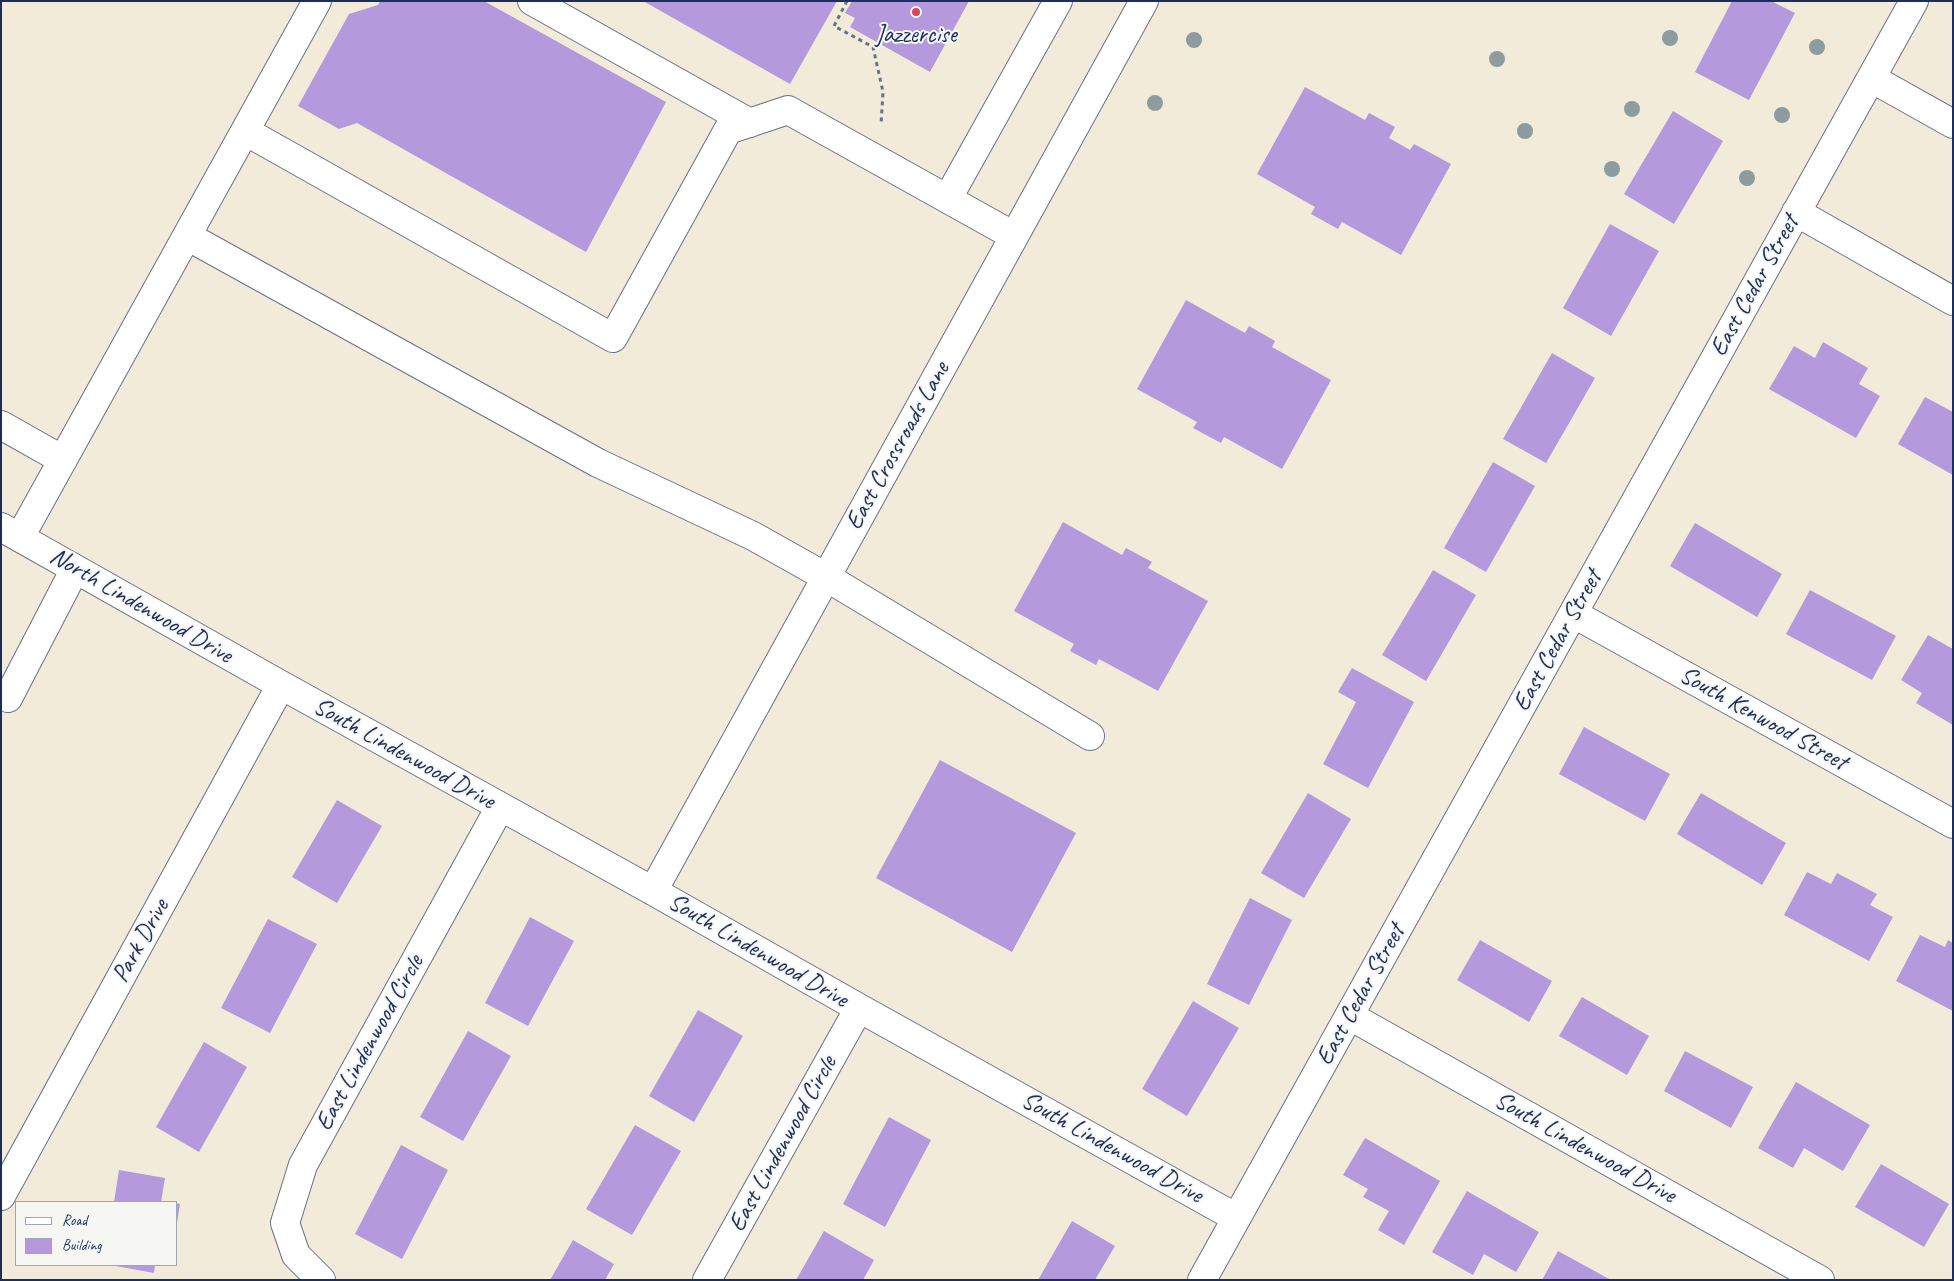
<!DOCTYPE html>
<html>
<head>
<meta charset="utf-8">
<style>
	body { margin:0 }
	#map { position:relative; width:1954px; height:1281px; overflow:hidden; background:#f3ebda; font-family:Caveat,sans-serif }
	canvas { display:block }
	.frame { position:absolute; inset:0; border:2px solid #1b2f5e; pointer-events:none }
	.legend { position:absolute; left:15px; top:1201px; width:162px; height:65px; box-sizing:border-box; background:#f6f6f2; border:1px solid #9ea6b7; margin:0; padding:6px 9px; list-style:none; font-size:15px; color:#1b2f5e }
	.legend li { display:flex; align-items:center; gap:10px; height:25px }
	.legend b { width:25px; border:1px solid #9ea6b7 }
</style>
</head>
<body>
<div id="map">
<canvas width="1954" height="1281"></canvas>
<div class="frame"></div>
<ul class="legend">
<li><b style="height:6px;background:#fff"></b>Road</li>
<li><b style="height:14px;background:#b499dc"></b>Building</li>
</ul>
</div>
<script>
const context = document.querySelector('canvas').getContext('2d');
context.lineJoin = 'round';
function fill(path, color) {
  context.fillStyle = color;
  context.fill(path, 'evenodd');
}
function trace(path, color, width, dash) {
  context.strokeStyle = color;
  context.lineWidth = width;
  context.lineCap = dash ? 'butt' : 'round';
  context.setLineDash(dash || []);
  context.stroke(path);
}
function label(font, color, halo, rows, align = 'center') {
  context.font = font + ' Caveat,sans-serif';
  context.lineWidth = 4;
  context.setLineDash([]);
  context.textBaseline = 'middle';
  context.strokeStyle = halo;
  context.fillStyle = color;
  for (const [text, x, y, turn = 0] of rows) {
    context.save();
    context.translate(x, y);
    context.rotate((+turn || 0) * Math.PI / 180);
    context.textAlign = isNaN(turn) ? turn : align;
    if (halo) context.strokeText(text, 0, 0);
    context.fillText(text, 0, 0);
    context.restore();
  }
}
const building = new Path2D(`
	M380 1H484L666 102 586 252 357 123 339 129 298 106 349 14 378 5Z
	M643 1H837L790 84Z
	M852 1H969L930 72 850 27 855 18 845 13Z
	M1732 1H1771L1795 13 1749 100 1695 72Z
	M1305 87 1365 120 1369 113 1395 127 1389 138 1410 150 1414 144 1451 164 1401 255 1342 222 1338 229 1311 214 1315 207 1257 174Z
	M1673 111 1723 141 1674 224 1624 194Z
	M1610 224 1659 251 1611 336 1563 308Z
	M1186 300 1245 333 1249 326 1275 341 1272 347 1331 380 1282 469 1224 437 1221 443 1193 428 1197 422 1137 389Z
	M1823 342 1868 368 1859 384 1880 396 1856 438 1769 389 1794 346 1815 358Z
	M1552 353 1595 378 1546 463 1503 439Z
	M1925 397 1953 412V475L1898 444Z
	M1493 462 1535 486 1486 572 1444 548Z
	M1063 522 1122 555 1126 548 1152 562 1148 568 1208 601 1158 691 1099 659 1096 665 1070 651 1074 644 1014 611Z
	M1695 523 1782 574 1757 617 1670 566Z
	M1433 570 1476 595 1426 681 1382 655Z
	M1810 590 1896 636 1872 680 1786 634Z
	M1928 635 1953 649V725L1916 703 1922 693 1901 680Z
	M1352 668 1414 702 1368 788 1323 764 1356 702 1338 692Z
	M1584 727 1670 774 1645 821 1559 774Z
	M940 760 1076 833 1012 952 876 878Z
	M1308 793 1351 819 1304 898 1261 873Z
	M1701 793 1786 843 1762 885 1677 834Z
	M337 800 382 826 337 903 292 877Z
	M1807 872 1831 884 1837 873 1877 894 1870 905 1893 917 1869 961 1784 915Z
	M1250 898 1292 920 1249 1005 1207 984Z
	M530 917 574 941 528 1026 485 1003Z
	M268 919 317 944 270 1033 221 1008Z
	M1920 935 1945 947 1948 940 1953 943V1011L1896 981Z
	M1480 940 1552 981 1529 1022 1457 980Z
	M1582 997 1649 1036 1627 1075 1559 1036Z
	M1193 1001 1239 1028 1187 1116 1142 1089Z
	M698 1010 743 1036 694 1122 649 1096Z
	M468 1031 511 1056 463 1141 420 1117Z
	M204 1042 247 1067 199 1152 156 1127Z
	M1685 1051 1753 1087 1731 1128 1664 1091Z
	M1796 1082 1870 1125 1843 1171 1804 1148 1793 1168 1758 1148Z
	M889 1117 931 1140 885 1227 843 1204Z
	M635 1125 681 1151 632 1235 586 1209Z
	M1365 1138 1440 1181 1404 1245 1378 1230 1389 1211 1363 1197 1368 1189 1343 1175Z
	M401 1145 448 1170 402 1259 355 1234Z
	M1881 1164 1949 1204 1924 1247 1855 1207Z
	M119 1170 165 1178 161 1202H114Z
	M1467 1191 1539 1232 1516 1272 1484 1254 1473 1275 1432 1252Z
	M176 1203 180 1204 177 1223H176Z
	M1072 1221 1115 1246 1095 1280H1038Z
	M824 1231 874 1260 863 1280H796Z
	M573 1240 614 1264 605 1280H550Z
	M1558 1251 1611 1280H1542Z
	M110 1265H155L154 1273Z`);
const path = new Path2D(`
	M847 1 834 26 873 47 883 92 881 125`);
const minor = new Path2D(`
	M532 1 750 123
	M1871 78 1953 124
	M245 131 613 338 728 130 788 110 1014 236
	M948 198 1058 1
	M1796 212 1953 301
	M187 236 598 463 753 536 826 577 1090 736
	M1 425 63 460
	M1 527 281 685 653 891 859 1008 1235 1217
	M20 537 317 1
	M1574 614 1953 824
	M1 694 8 698 75 569
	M653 891 1144 1
	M1350 1016 1820 1280
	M1 1196 281 685
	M321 1280 296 1255 285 1223 303 1165 500 807
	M707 1280 859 1008
	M1202 1280 1914 1`);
const trees = [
	[1670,38],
	[1194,40],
	[1817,47],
	[1497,59],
	[1155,103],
	[1632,109],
	[1782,115],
	[1525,131],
	[1612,169],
	[1747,178]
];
const markers = [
	[916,12,5,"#d1495b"]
];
const poiNames = [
	["Jazzercise",916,35]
];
const streetNames = [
	["East Cedar Street",1755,286,-61],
	["East Crossroads Lane",898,446,-61],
	["North Lindenwood Drive",141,606,30],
	["East Cedar Street",1558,641,-61],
	["South Kenwood Street",1763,719,29],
	["South Lindenwood Drive",404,754,29],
	["Park Drive",141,941,-61],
	["South Lindenwood Drive",758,951,30],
	["East Cedar Street",1361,995,-61],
	["East Lindenwood Circle",370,1043,-61],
	["East Lindenwood Circle",783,1144,-61],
	["South Lindenwood Drive",1112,1148,29],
	["South Lindenwood Drive",1585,1148,29]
];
fill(building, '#b499dc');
trace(minor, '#677189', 30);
trace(path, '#677189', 3, [4, 4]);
trace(minor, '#fff', 28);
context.fillStyle = '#8c9c9f';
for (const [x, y] of trees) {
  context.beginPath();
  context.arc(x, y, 8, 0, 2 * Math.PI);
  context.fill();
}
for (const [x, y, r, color] of markers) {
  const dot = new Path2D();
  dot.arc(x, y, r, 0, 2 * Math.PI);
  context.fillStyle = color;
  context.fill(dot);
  trace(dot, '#f6f6f2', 2);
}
label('25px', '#1b2f5e', '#f6f6f2', poiNames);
label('25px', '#1b2f5e', '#f6f6f2', streetNames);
</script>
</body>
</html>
